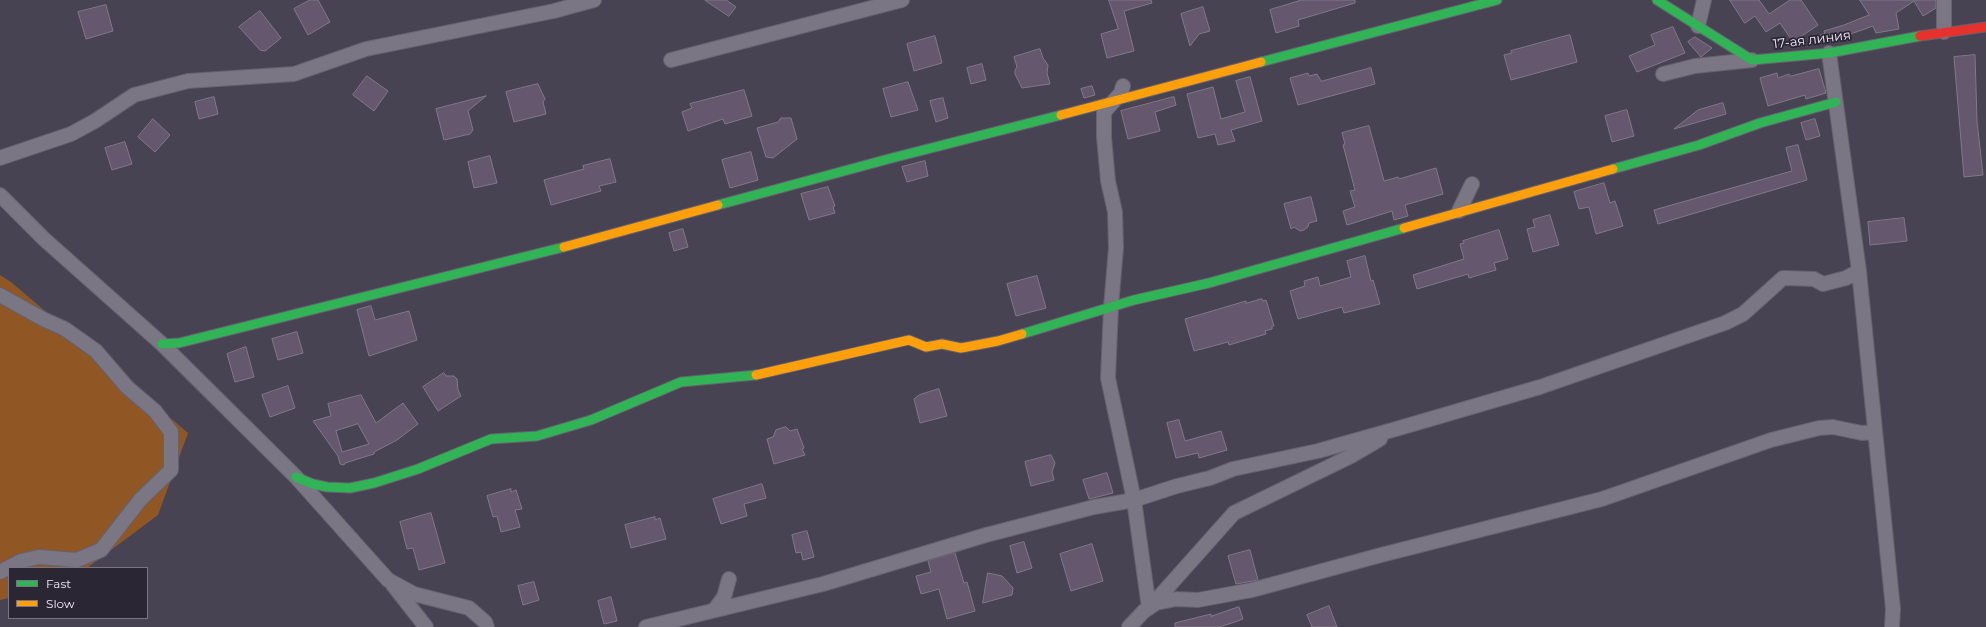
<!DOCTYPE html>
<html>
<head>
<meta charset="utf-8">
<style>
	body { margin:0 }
	#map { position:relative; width:1986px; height:627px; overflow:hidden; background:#484353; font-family:Montserrat,sans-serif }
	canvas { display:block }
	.legend { position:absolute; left:8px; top:567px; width:140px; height:52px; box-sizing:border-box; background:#2b2634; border:1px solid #797484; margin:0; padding:5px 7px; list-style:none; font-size:12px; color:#efe9fc }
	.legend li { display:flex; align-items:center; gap:8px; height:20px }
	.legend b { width:20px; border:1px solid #797484 }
</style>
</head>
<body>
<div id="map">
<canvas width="1986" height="627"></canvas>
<ul class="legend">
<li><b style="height:5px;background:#30b455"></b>Fast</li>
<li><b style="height:5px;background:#ff9f0a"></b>Slow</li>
</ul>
</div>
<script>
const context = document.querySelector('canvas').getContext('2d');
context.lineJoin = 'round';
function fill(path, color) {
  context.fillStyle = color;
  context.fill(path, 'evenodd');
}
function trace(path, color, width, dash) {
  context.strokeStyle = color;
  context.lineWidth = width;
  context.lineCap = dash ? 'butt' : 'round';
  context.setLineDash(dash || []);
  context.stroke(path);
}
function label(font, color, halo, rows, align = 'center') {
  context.font = font + ' Montserrat,sans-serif';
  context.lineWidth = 3.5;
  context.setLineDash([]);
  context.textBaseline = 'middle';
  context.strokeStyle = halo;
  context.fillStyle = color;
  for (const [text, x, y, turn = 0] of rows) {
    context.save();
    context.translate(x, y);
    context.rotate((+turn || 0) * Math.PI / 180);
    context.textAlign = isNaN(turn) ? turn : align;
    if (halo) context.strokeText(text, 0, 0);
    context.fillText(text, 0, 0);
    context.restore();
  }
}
const green = new Path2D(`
	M0 275 11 282 188 433 158 515 87 568H9V598L0 600Z`);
const building = new Path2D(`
	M310 0H318L330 22 308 35 294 9Z
	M705 0H726L736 7 729 16Z
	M1109 0H1151L1152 3 1124 11 1134 51 1107 58 1101 34 1118 29Z
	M1302 0H1355V3L1298 20 1299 26 1276 33 1270 10Z
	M1730 0H1759L1769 14 1790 0H1801L1818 25 1793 42 1780 23 1766 32 1755 16 1745 23Z
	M1860 0H1936V8L1923 16 1914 1 1896 13 1899 29 1876 33 1873 26 1831 41 1818 43 1816 37 1825 33 1824 31 1844 25 1869 15Z
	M106 5 113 31 86 39 78 12Z
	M1203 7 1210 31 1199 34 1190 46 1181 14Z
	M260 11 281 38 265 51 260 50 239 27Z
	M1673 27 1685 53 1637 72 1629 56 1655 45 1651 35Z
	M1570 35 1577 62 1511 80 1504 55 1512 53 1511 51Z
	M935 36 942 63 914 71 907 44Z
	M1695 37 1712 48 1701 57 1688 42Z
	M1040 49 1043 58 1048 65 1047 73 1050 84 1022 88 1015 74V70L1017 67 1014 57Z
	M1975 55 1977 121 1983 175 1964 177 1954 57Z
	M982 64 986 80 971 84 967 68Z
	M1371 68 1375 84 1298 105 1290 78 1308 73 1309 76 1317 74 1321 81Z
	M1819 69 1826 93 1806 99 1805 95 1768 106 1760 78 1777 73 1778 78 1789 74 1790 76Z
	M367 76 388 91 374 111 353 95Z
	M1250 77 1262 121 1231 130 1235 141 1218 145 1215 134 1198 138 1187 94 1213 87 1221 119 1245 112 1236 81Z
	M908 82 918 110 891 117 883 89Z
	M538 84 545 99 543 102 546 114 514 122 506 92Z
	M1092 86 1095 95 1084 98 1081 89Z
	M744 90 752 116 725 124 723 119 688 131 682 112 692 108 690 104Z
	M486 96 468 111 473 130 470 134 444 140 436 109Z
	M214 97 218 114 199 119 195 102Z
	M1174 97 1176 105 1155 112 1160 131 1128 139 1121 111Z
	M943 98 948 118 936 122 930 101Z
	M1723 103 1726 114 1674 129 1698 110Z
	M1627 110 1634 136 1612 142 1605 116Z
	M781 118H791L797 139 773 158 766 157 757 128 778 122Z
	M153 119 170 135 155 152 138 137Z
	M1815 119 1820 136 1806 140 1801 123Z
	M1369 126 1384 181 1398 177 1399 179 1436 168 1443 194 1405 205 1408 216 1394 220 1392 211 1347 225 1343 211 1355 207 1350 191 1355 190 1343 145 1345 144 1342 133Z
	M125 142 132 164 112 170 105 148Z
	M1798 145 1807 180 1658 224 1654 210 1792 171 1786 148Z
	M751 152 758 180 730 188 722 160Z
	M490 156 497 183 474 188 468 162Z
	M610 159 616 182 599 186 601 191 551 205 544 180 584 169 583 166Z
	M925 161 928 176 907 182 902 167Z
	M1604 183 1610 203 1615 201 1623 226 1596 234 1589 207 1579 209 1574 192Z
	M828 187 835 206 833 207 835 213 809 220 801 194Z
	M1311 197 1317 221 1309 223 1308 227 1304 230 1300 231 1294 227 1291 229 1284 204Z
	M1550 215 1559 245 1533 252 1527 229 1535 227 1533 220Z
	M1904 218 1907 241 1870 245 1868 222Z
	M683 229 688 247 674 251 669 233Z
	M1499 230 1508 259 1494 263 1496 270 1469 278 1468 274 1417 289 1413 275 1464 259 1460 244 1464 243 1463 241Z
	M1365 256 1371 281 1373 280 1380 304 1344 313 1342 307 1298 319 1290 291 1305 286 1304 281 1318 277 1320 286 1351 277 1347 261Z
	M1037 276 1046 308 1016 316 1007 284Z
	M1262 299 1263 301 1266 300 1274 326H1272V329L1265 331 1266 334 1229 345 1228 342 1194 351 1185 319 1246 301V303Z
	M371 306 375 320 409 311 417 340 369 356 357 310Z
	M297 332 303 353 278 360 272 339Z
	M246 347 254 377 235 382 227 354Z
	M444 373 446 376H454L457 379 458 390 461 396 438 411 423 387Z
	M288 386 295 408 270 417 262 395Z
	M939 389 947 416 920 423 914 399 919 395Z
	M361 395 376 423 403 403 418 424 397 440 374 452V454L345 463 344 465 340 464 338 456 313 421 331 416 328 404ZM358 424 369 444 342 452 336 431Z
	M1179 420 1185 441 1221 431 1227 450 1199 458 1198 453 1176 458 1167 423Z
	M786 427 790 431 797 429 804 448 802 449 805 455 774 464 767 439 773 437 776 430Z
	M1051 455 1055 463 1052 472 1054 480 1031 486 1025 462Z
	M1107 473 1113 493 1089 499 1083 480Z
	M762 484 766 498 744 504 747 516 721 524 713 499Z
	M511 489V492L516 490 522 509 515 510 520 527 501 532 497 516 493 517 487 496Z
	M431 513 445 563 419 570 413 548 407 549 400 522Z
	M655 517V520L660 518 666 539 631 548 625 525Z
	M807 531 814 557 803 560 801 552 796 553 792 535Z
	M1024 542 1032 568 1017 573 1010 546Z
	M1092 544 1103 581 1071 591 1060 554Z
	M1250 550 1258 580 1236 584 1228 556Z
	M955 553 964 583 967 582 975 611 947 619 939 589 921 594 916 576 931 572 928 561Z
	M988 573 1002 576 1013 588 1012 595 983 603Z
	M534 582 539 600 523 605 518 586Z
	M611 597 617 621 604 624 598 601Z
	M1329 606 1337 627H1312L1307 615Z
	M1239 607 1243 619 1235 622 1219 627H1175V623L1211 614V616Z`);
const street = new Path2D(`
	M1698 26 1704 0
	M1944 32V0
	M1829 53 1859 271 1893 609 1892 627
	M671 60 902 0
	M1663 74 1695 66 1752 60
	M1123 86 1121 93 1104 112V137L1108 181 1115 212 1116 248 1111 307 1108 378 1134 500 1149 608
	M0 158 71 134 95 121 134 95 188 81 294 74 366 49 554 11 594 0
	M0 195 44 239 162 344 296 477 388 580 414 594 469 608 485 622 487 627
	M1459 211 1472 184
	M0 295 43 319 65 329 96 351 127 387 155 411 171 432V470L140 500 101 550 77 560 39 557 21 561 0 572
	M393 585 426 627
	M1151 606 1234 513 1351 456 1380 439
	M715 609 724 597 729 579
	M646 627 823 584 986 535 1094 507 1134 500 1177 486 1210 478 1233 469 1318 451 1396 429 1540 387 1725 323 1743 314 1783 278 1814 279 1823 284 1846 278 1859 271
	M1129 627 1144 611 1156 603 1176 599 1198 600 1252 590 1381 555 1602 499 1771 440 1819 428 1833 427 1862 433 1875 432`);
const fast = new Path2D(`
	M1657 0 1752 60 1829 53 1920 36
	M1261 62 1497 0
	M1613 169 1699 145 1760 123 1836 102
	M718 205 892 158 1061 115
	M1022 334 1134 300 1209 283 1404 228
	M162 344 179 343 564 247
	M296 477 313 484 327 487 350 488 374 483 418 469 491 439 537 436 591 420 681 382 756 375`);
const slow = new Path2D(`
	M1061 115 1261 62
	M1404 228 1613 169
	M564 247 718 205
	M756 375 909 340 926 347 942 344 961 348 998 341 1022 334`);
const jam = new Path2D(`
	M1920 36 1986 27`);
const streetNames = [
	["17-ая линия",1812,40,-7]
];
fill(green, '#905725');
fill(building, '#65576d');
trace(building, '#807987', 1);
trace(street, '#65616f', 16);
trace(fast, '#65616f', 11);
trace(slow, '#65616f', 11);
trace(jam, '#65616f', 11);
trace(street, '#7a7683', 14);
trace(fast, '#30b455', 9);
trace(slow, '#ff9f0a', 9);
trace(jam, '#e5322d', 9);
label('13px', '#efe9fc', '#2b2634', streetNames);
</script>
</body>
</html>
